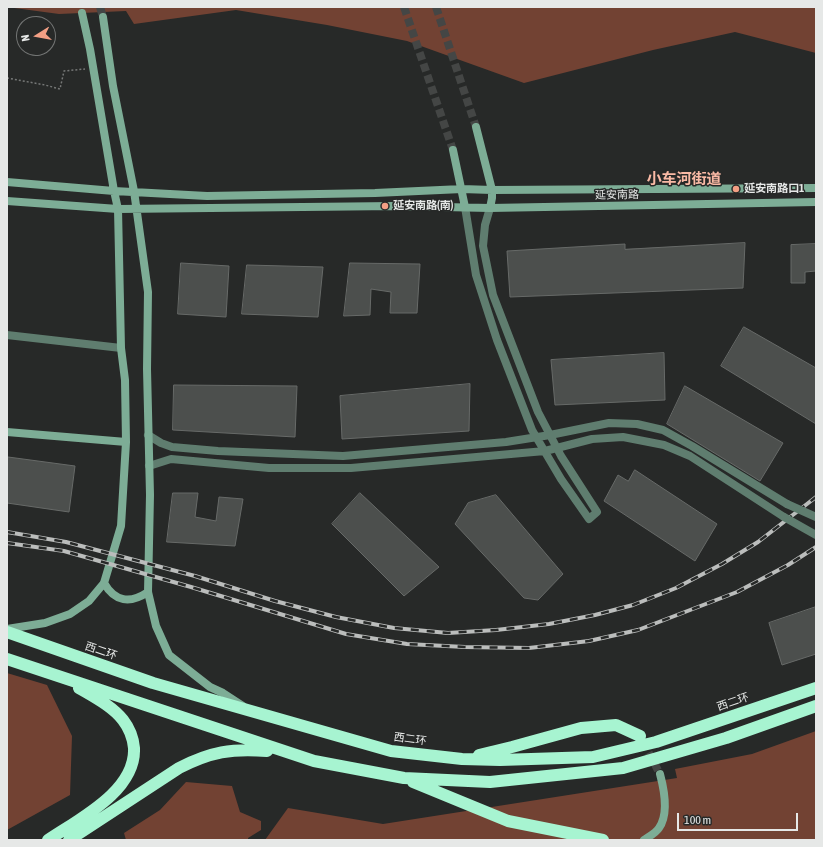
<!DOCTYPE html>
<html>
<head>
<meta charset="utf-8">
<style>
	body { margin:0 }
	#map { position:relative; width:823px; height:847px; overflow:hidden; background:#272928; font-family:"Asap Condensed",sans-serif }
	canvas { display:block }
	.frame { position:absolute; inset:0; border:8px solid #e6e8e7; pointer-events:none }
	.north { position:absolute; left:16px; top:16px; width:40px; height:40px; box-sizing:border-box; background:#272928; border:1px solid #737574; border-radius:50%; rotate:259deg; font-size:11px; font-weight:700; line-height:16px; text-align:center; color:#e6e8e7 }
	.north::after { content:''; display:block; margin:auto; width:14px; height:18px; background:#f39f84; clip-path:polygon(50% 0,100% 100%,50% 72%,0 100%) }
	.scale { position:absolute; left:677px; top:813px; width:121px; height:18px; box-sizing:border-box; border:2px solid #e6e8e7; border-top:0; padding-left:5px; font-size:12px; line-height:14px; white-space:nowrap; color:#e6e8e7; -webkit-text-stroke:3px #272928; paint-order:stroke }
</style>
</head>
<body>
<div id="map">
<canvas width="823" height="847"></canvas>
<div class="frame"></div>
<div class="north">N</div>
<div class="scale">100 m</div>
</div>
<script>
const context = document.querySelector('canvas').getContext('2d');
context.lineJoin = 'round';
function fill(path, color) {
  context.fillStyle = color;
  context.fill(path, 'evenodd');
}
function trace(path, color, width, dash) {
  context.strokeStyle = color;
  context.lineWidth = width;
  context.lineCap = dash ? 'butt' : 'round';
  context.setLineDash(dash || []);
  context.stroke(path);
}
function label(font, color, halo, rows, align = 'center') {
  context.font = font + ' "Asap Condensed","Noto Sans SC",sans-serif';
  context.lineWidth = 3;
  context.setLineDash([]);
  context.textBaseline = 'middle';
  context.strokeStyle = halo;
  context.fillStyle = color;
  for (const [text, x, y, turn = 0] of rows) {
    context.save();
    context.translate(x, y);
    context.rotate((+turn || 0) * Math.PI / 180);
    context.textAlign = isNaN(turn) ? turn : align;
    if (halo) context.strokeText(text, 0, 0);
    context.fillText(text, 0, 0);
    context.restore();
  }
}
const green = new Path2D(`
	M7 7H816V53L735 32 653 50 524 83 407 41 327 25 236 10 134 24 126 11 59 14Z
	M7 673 47 685 72 736 70 795 7 830Z
	M816 731V840H265L288 808 383 824 677 778 675 769 752 754Z
	M186 782 232 786 240 812 261 821V830L248 838V840H126L124 833 160 810Z`);
const building = new Path2D(`
	M745 243 743 288 510 297 507 251 625 244V249Z
	M816 244V271L805 272V283H791V245Z
	M181 263 229 266 226 317 178 314Z
	M350 263 420 264 417 313H390L391 292 371 289 370 315 344 316Z
	M247 265 323 267 318 317 242 314Z
	M744 327 816 368V424L721 366Z
	M664 353 665 400 555 405 551 360Z
	M470 384 469 431 342 439 340 396Z
	M174 385 297 386 295 437 173 430Z
	M685 386 783 443 760 481 667 424Z
	M8 457 75 466 69 512 7 503Z
	M635 470 717 524 695 561 604 501 618 475 628 481Z
	M173 493H198L195 517 216 521 219 497 243 499 235 546 167 542Z
	M360 493 439 567 404 596 332 524Z
	M496 495 563 574 538 600 524 598 455 524 468 503Z
	M816 607V654L782 665 769 623Z`);
const secondaryTunnel = new Path2D(`
	M100 7 103 17
	M404 7 453 150
	M436 7 476 127
	M643 742 660 774`);
const path = new Path2D(`
	M7 78 45 85 60 89 64 71 85 69`);
const street = new Path2D(`
	M465 207 476 275 497 340 532 430 561 479 589 519 597 512 561 456 538 412 493 295 483 246 485 225 490 208
	M7 335 121 348
	M148 435 161 443 172 447 218 451 343 456 506 442 550 435 609 423 637 424 663 430 692 446 787 504
	M149 466 171 459 269 468H351L545 451 592 439 623 437 664 445 690 456 784 517`);
const secondary = new Path2D(`
	M103 17 113 86 134 191 148 292 147 369 150 495 148 592 156 626 169 655 210 687 223 693 243 706
	M476 127 492 190V198L490 208
	M453 150 465 207
	M7 182 114 191 207 196 375 193 462 189 492 190 816 188
	M7 201 118 209 395 206 490 208 816 202
	M7 432 126 442
	M104 583C115 602 130 604 148 592
	M7 629 45 623 70 614 89 601 104 583 121 526 126 442 125 380 121 348 118 209 114 191 90 49 82 13
	M644 840C648 837 656 833 659 828 669 814 664 789 660 774`);
const highway = new Path2D(`
	M7 632 153 683 391 751 462 759 500 760 593 757 656 742 816 688
	M7 659 314 761 404 778 490 782 623 768 726 738 816 706
	M479 755 512 747 581 728 616 725 640 736
	M413 782 508 821 603 840
	M48 840C79 819 136 791 134 748 133 737 130 729 123 720 112 706 94 697 79 688
	M69 840 179 768C210 752 232 748 267 751`);
const rail = new Path2D(`
	M7 532 66 542 195 576 275 601 336 617 394 628 448 633 496 630 549 624 595 615 633 605 676 588 722 564 758 542 816 497
	M7 543 64 551 191 587 346 634 407 644 465 647 529 648 589 641 638 630 737 592 788 565 816 547`);
const streetBridge = new Path2D(`
	M787 504 816 517
	M784 517 816 535`);
const markers = [
	[736,189,4,"#f39f84"],
	[385,206,4,"#f39f84"]
];
const poiNames = [
	["延安南路口1",744,189],
	["延安南路(南)",393,206]
];
const streetNames = [
	["延安南路",617,195,-1],
	["西二环",101,651,19],
	["西二环",733,702,-19],
	["西二环",410,739,8]
];
const districtNames = [
	["小车河街道",684,179]
];
fill(green, '#724233');
fill(building, '#4c4f4d');
trace(building, '#676a68', 1);
trace(secondaryTunnel, '#444645', 8, [8, 4]);
trace(path, '#767877', 1.5, [2, 2]);
trace(street, '#5f7d6f', 8);
trace(secondary, '#7dad96', 8);
trace(highway, '#a7f4d1', 12);
trace(rail, '#bbbdbc', 4);
trace(rail, '#272928', 2.5, [8]);
trace(streetBridge, '#5f7d6f', 8);
for (const [x, y, r, color] of markers) {
  const dot = new Path2D();
  dot.arc(x, y, r, 0, 2 * Math.PI);
  context.fillStyle = color;
  context.fill(dot);
  trace(dot, '#272928', 1.5);
}
label('bold 11px', '#e6e8e7', '#272928', poiNames, 'left');
label('11px', '#e6e8e7', '#272928', streetNames);
label('bold 15px', '#f9b9a5', '#272928', districtNames);
</script>
</body>
</html>
